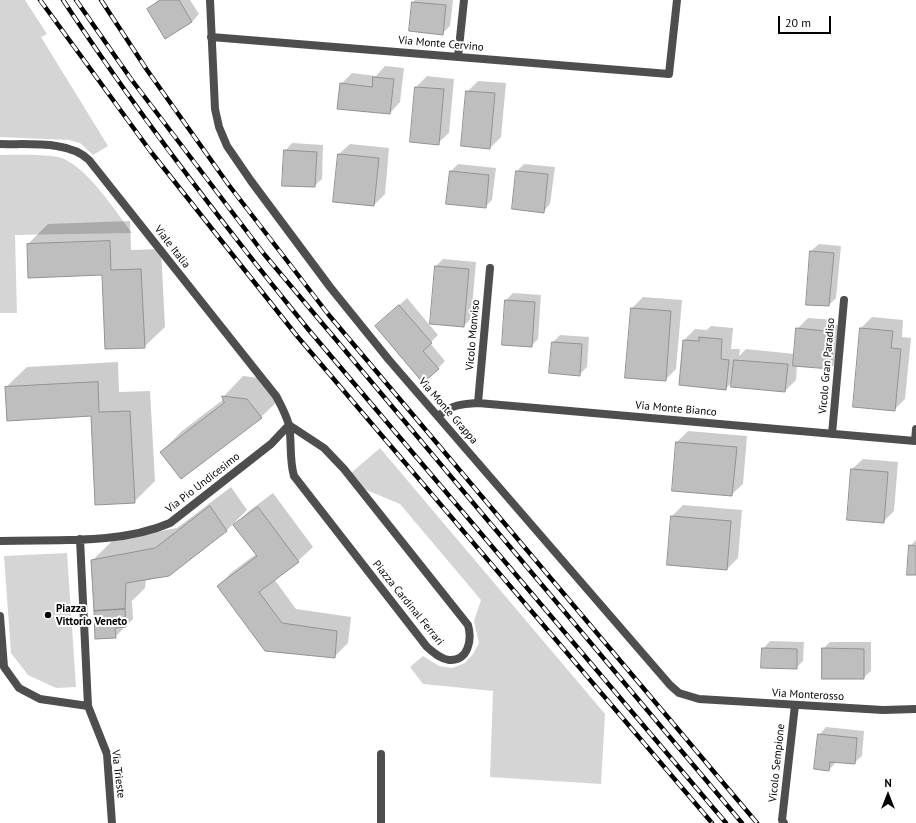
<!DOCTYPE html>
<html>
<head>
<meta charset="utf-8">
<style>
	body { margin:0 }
	#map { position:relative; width:916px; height:823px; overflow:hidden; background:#fff; font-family:"PT Sans",sans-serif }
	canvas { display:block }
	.north { position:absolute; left:868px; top:775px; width:40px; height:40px; -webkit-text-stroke:3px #fff; paint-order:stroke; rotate:0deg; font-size:11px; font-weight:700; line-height:16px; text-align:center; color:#000 }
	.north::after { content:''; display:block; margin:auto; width:14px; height:18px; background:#000; clip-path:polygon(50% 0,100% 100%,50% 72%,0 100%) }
	.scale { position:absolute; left:778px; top:16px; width:53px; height:18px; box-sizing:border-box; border:2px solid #000; border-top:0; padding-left:5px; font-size:12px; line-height:14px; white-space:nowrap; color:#000; -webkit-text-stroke:3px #fff; paint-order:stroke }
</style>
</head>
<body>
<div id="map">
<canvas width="916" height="823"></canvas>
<div class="north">N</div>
<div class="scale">20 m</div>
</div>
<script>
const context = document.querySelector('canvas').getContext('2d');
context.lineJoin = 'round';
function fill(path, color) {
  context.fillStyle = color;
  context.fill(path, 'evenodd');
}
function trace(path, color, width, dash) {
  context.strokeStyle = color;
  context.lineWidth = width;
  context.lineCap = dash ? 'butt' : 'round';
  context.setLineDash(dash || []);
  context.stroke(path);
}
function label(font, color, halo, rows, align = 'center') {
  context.font = font + ' "PT Sans",sans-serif';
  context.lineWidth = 4;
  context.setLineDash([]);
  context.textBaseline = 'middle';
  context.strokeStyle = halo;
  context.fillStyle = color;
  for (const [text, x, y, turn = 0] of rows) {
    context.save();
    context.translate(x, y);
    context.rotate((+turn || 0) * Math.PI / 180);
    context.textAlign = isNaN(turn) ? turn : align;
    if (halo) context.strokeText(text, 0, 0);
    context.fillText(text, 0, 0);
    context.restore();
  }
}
const green = new Path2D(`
	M0 0H25L47 34 41 37 108 146 93 155 80 143 69 140 0 137Z
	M0 155C19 155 39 154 58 157 85 163 116 212 132 233L15 235 17 313H0Z
	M380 448 605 714 601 784 490 777 493 691 423 684 410 667 423 656 439 666 452 668 465 663 473 654 479 643 474 621 481 600 400 504 364 489 351 473Z
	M67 553 76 687 56 688 28 675 11 653 4 556Z`);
const shadow = new Path2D(`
	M158 0H190L199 14 192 22 166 37 148 9Z
	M415 0H453L450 26 442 34 413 2Z
	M385 66 404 68 400 102 390 113 341 84 352 73 376 76Z
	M427 76 454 79 449 133 438 143 416 87Z
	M478 81 506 83 501 137 490 148 467 92Z
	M292 143 323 145 322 179 314 186 285 151Z
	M350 144 389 148 385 194 374 205 339 154Z
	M458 164 496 168 492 200 485 207 451 171Z
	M524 164 555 167 550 204 543 212 517 171Z
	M130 221 131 250 161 249 165 327 144 347 103 274 28 244 48 224Z
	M819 244 841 246 836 298 829 305 807 304 811 251Z
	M443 259 476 262 471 318 464 326 431 323 436 266Z
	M513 293 541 295 538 339 531 346 503 344 506 300Z
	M643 297 682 300 676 369 665 380 632 308Z
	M407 298 438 335 430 343 445 361 438 368 376 326Z
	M872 317 903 320 902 337 911 338 905 399 894 410 854 406 861 328Z
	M808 318 836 320 835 325 844 326 842 357 831 368 797 365 796 380 785 391 733 382 726 388 684 340 695 329 707 330 711 326 733 328 731 349H740L739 356 746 349 795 354 797 329Z
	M560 335 589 337 587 367 579 375 553 342Z
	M118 362 119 392 150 391 155 481 134 502 92 415 6 387 27 367Z
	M243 376 268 379 282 397 261 417 161 452 182 431 224 399 223 397Z
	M688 431 747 436 743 484 732 494 673 490 677 442Z
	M863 459 898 462 894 511 883 522 852 469Z
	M231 487 247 510 227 530 169 575 146 579 145 588 131 602H132L133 619 126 626H122L123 629 115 637 92 561 113 540 177 528Z
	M273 493 313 547 298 561 274 579 296 609 351 617 348 643 334 657 218 586 232 572 256 554 235 525 249 511Z
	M683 505 742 510 738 558 727 569 672 516Z
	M916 540V574L910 546Z
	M770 641 804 642 803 661 796 668 763 649Z
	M830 642H871V671L863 678 823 649Z
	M826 727 864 731 862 756 854 763 836 762 829 770 819 735Z`);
const building = new Path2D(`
	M161 0H179L192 22 165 39 147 9Z
	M412 2 446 5 443 35 409 31Z
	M373 77 394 79 390 114 337 109 340 83 372 87Z
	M415 87 444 89 439 145 410 142Z
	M466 91 495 93 490 149 461 146Z
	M284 150 317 152 315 187 282 186Z
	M338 154 379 158 374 206 333 202Z
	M450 171 489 175 486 208 446 204Z
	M516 171 548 174 544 213 512 209Z
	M110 241 111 270 141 269 145 348 105 349 102 275 28 278 27 244Z
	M810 251 834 253 829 306 806 305Z
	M435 266 469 269 464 327 430 324Z
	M505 300 535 302 532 347 502 345Z
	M399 305 432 343 423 351 439 369 423 383 375 326Z
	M631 308 671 311 666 381 625 378Z
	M796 328 825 331V335L834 336 831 369 793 366Z
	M860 328 893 331 891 348 901 349 895 411 853 407Z
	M699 337 722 339 721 359 729 360 726 390 679 385 683 340 699 341Z
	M552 342 582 344 580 376 549 373Z
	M734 360 788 364 785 392 731 387Z
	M98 382 99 412 130 411 135 503 95 505 91 416 7 421 5 387Z
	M222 396 247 399 262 418 181 479 160 452 224 403Z
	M676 442 737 447 732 496 672 491Z
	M851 469 888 472 884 523 847 520Z
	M210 506 227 531 169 576 126 583 125 609 94 611 91 560 155 548Z
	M258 507 299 562 259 592 282 623 337 631 335 658 265 651 217 586 257 556 233 525Z
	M671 516 731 521 727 570 667 565Z
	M909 545 916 546V575H907Z
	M125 609 126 627 115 628 116 638 95 639 94 611Z
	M762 648 797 649V669L761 668Z
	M822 648 864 649V679H822Z
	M818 734 857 738 855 764 830 762 829 771 814 769Z`);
const minor = new Path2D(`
	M210 0 215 109 219 127 227 146 251 181 330 287 389 360 670 685 679 693 699 699 883 710 916 709
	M211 37 669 74 677 0
	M458 57 464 0
	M0 144C27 145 69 140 89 160L276 396C281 405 286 415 289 425 292 442 289 459 294 476L427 647C433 652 440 659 449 660 469 661 472 639 468 625L344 469 324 448 289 425
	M478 403 490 268
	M438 416C452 405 460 404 478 403L915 441 916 429
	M832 434 844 300
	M80 539 88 706 107 754 112 823
	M0 541C55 539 119 545 170 523L271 444 289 425
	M0 616 4 667 19 688 40 699 88 706
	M381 754V823
	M784 823 782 820 795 705`);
const rail = new Path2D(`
	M40 0 151 152 297 336 712 823
	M63 0C138 114 222 223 308 329L726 823
	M76 0 131 79 264 254 742 823
	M101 0 147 70 228 184 328 314 757 823`);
const markers = [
	[48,615,4,"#000"]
];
const streetNames = [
	["Via Monte Cervino",441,44,5],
	["Viale Italia",172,247,52],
	["Vicolo Monviso",473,335,-85],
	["Vicolo Gran Paradiso",827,366,-85],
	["Via Monte Bianco",676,409,5],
	["Via Monte Grappa",448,411,49],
	["Via Pio Undicesimo",203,483,-38],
	["Piazza Cardinal Ferrari",408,603,51],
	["Via Monterosso",808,695,3],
	["Vicolo Sempione",777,763,-84],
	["Via Trieste",118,774,83]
];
const poiNames = [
	["Piazza",56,609],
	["Vittorio Veneto",56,622]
];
fill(green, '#d5d5d5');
fill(shadow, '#0003');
fill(building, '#bebebe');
trace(building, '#929292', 1);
trace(minor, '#4e4e4e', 8);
trace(rail, '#000', 4.5);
trace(rail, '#fff', 3, [9]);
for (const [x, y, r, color] of markers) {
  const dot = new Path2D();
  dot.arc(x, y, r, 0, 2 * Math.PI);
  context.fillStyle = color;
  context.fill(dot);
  trace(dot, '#fff', 1.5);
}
label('11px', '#000', '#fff', streetNames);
label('bold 11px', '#000', '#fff', poiNames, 'left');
</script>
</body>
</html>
